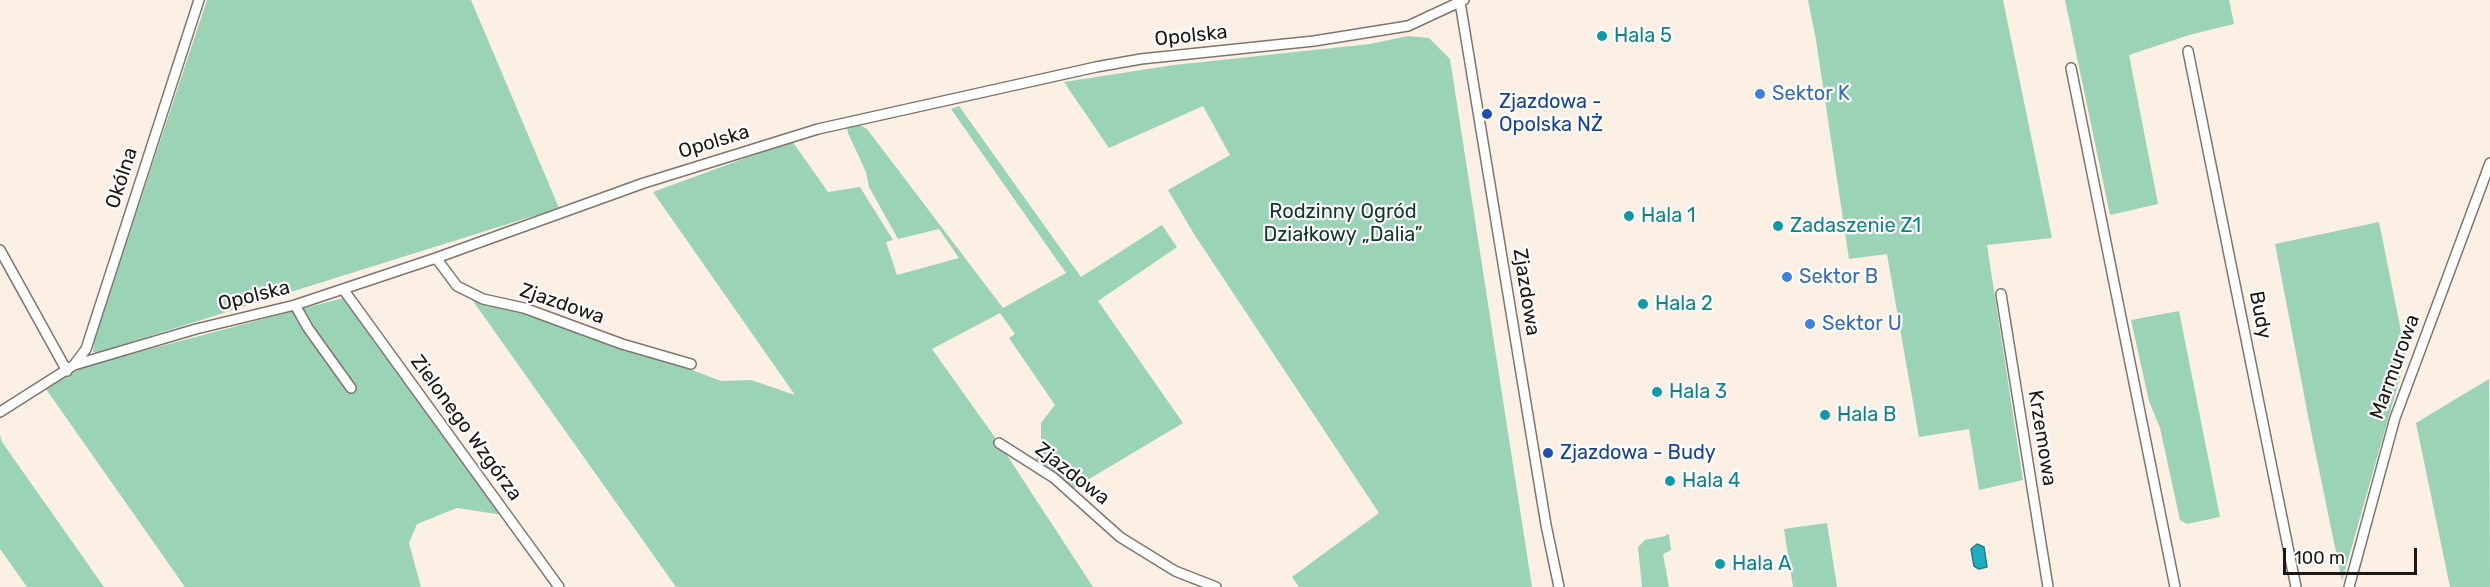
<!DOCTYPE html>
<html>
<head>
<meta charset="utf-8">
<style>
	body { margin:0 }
	#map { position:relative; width:2490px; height:587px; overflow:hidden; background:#fcefe3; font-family:Rubik,sans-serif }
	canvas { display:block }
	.scale { position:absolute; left:2283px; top:548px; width:134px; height:27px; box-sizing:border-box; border:3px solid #1c1814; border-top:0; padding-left:8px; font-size:18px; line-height:21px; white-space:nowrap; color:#1c1814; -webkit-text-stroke:4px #fff; paint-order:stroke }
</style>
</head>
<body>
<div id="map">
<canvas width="2490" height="587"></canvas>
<div class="scale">100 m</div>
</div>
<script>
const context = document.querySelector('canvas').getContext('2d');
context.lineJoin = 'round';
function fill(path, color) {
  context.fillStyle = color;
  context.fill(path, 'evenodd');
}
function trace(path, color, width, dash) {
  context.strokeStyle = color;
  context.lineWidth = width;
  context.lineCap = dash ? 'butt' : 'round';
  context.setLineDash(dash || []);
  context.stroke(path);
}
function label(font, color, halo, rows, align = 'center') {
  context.font = font + ' Rubik,sans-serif';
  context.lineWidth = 4.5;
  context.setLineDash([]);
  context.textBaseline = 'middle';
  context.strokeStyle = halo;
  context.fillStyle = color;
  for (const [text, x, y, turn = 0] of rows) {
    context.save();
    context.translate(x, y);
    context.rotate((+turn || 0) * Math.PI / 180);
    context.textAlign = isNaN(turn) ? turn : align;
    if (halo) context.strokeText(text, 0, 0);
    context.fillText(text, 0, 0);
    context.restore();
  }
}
const green = new Path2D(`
	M207 0H471L559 208 99 352H93L94 340Z
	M1808 0H2003L2052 238 1987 245 2023 480 1979 490 1969 429 1919 437 1887 254 1849 259 1816 40Z
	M2065 0H2229L2234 24 2189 35 2129 55 2158 204 2110 215Z
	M1408 36 1429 38 1450 59 1532 587H1299L1292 577 1379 513 1194 234 1168 190 1230 155 1203 106 1109 148 1064 82 1174 65 1370 44Z
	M959 106 1081 277 1162 225 1177 247 1098 301 1183 423 1074 488 1036 459 1041 446V423L1055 405 1009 338 1015 334 1000 313 932 349 999 443 1093 587H676L473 301 546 319 625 351 684 367 721 381 751 380 795 395 653 192 792 141 828 192 860 187 893 240 886 242 897 275 959 258 939 229 898 239 869 187 866 172 848 133 847 127 858 124 867 129 1003 308 1066 273 951 109Z
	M2379 222 2406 356 2342 581 2311 431 2275 244Z
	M343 298 503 515 457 508 417 524 409 543 421 587H185L46 389 82 367Z
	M2179 311 2220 517 2187 524 2180 520 2160 428 2149 401 2131 320Z
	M2489 379 2490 587H2450L2416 423Z
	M0 435 2 442 104 587H27L0 549Z
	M1827 523 1837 587H1793L1784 529Z
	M1666 534 1669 535 1671 550 1663 554 1669 587H1642L1638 547 1645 540 1666 536Z`);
const water = new Path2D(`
	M1977 544 1984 547 1987 567 1979 569 1974 566 1971 549Z`);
const minor = new Path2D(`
	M1460 2 1546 525 1559 587
	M2188 51 2296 587
	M2071 68 2175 587
	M0 250 67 371
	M436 258 457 286 483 299 524 308 622 344 691 364
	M343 289 559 587
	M2001 294 2048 587
	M295 305 308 328 351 388
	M74 365 86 349 199 0
	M0 412 74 365 196 329 295 305 436 258 644 183 818 129 1096 67 1141 59 1314 41 1408 26 1464 0
	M999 443 1054 478 1120 537 1175 571 1216 587
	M2349 587 2395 418 2490 163`);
const markers = [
	[1602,36,6,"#0f9aa8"],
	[1760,94,6,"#3f7fe0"],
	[1487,114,6,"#1a4fb4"],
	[1629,216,6,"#0f9aa8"],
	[1778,226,6,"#0f9aa8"],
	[1787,277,6,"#3f7fe0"],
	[1643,304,6,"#0f9aa8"],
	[1810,324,6,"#3f7fe0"],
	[1657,392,6,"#0f9aa8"],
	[1825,415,6,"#0f9aa8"],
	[1548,453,6,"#1a4fb4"],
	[1670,481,6,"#0f9aa8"],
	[1720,564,6,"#0f9aa8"]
];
const streetNames = [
	["Opolska",1191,36,-6],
	["Opolska",714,142,-17],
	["Okólna",122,178,-72],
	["Zjazdowa",1526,292,81],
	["Opolska",254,296,-14],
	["Zjazdowa",562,304,19],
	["Budy",2260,315,79],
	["Marmurowa",2395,367,-70],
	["Zielonego Wzgórza",466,428,54],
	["Krzemowa",2042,438,81],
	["Zjazdowa",1072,474,38]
];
const cultureNames = [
	["Hala 5",1614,36],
	["Hala 1",1641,216],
	["Zadaszenie Z1",1790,226],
	["Hala 2",1655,304],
	["Hala 3",1669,392],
	["Hala B",1837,415],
	["Hala 4",1682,481],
	["Hala A",1732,564]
];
const shopNames = [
	["Sektor K",1772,94],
	["Sektor B",1799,277],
	["Sektor U",1822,324]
];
const transitNames = [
	["Zjazdowa -",1499,102],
	["Opolska NŻ",1499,125],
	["Zjazdowa - Budy",1560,453]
];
const parkNames = [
	["Rodzinny Ogród",1343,212],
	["Działkowy „Dalia”",1343,235]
];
fill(green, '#9ad3b5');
fill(water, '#1faec1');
trace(water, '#1e818d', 1.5);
trace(minor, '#80756a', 12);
trace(minor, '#fff', 9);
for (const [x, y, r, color] of markers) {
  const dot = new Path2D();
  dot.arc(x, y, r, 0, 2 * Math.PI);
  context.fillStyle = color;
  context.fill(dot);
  trace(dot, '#fff', 2);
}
label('20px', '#1c1814', '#fff', streetNames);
label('20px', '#0d838f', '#fff', cultureNames, 'left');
label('20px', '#366cbe', '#fff', shopNames, 'left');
label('20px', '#164399', '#fff', transitNames, 'left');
label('20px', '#0e3927', '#fff', parkNames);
</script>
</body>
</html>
